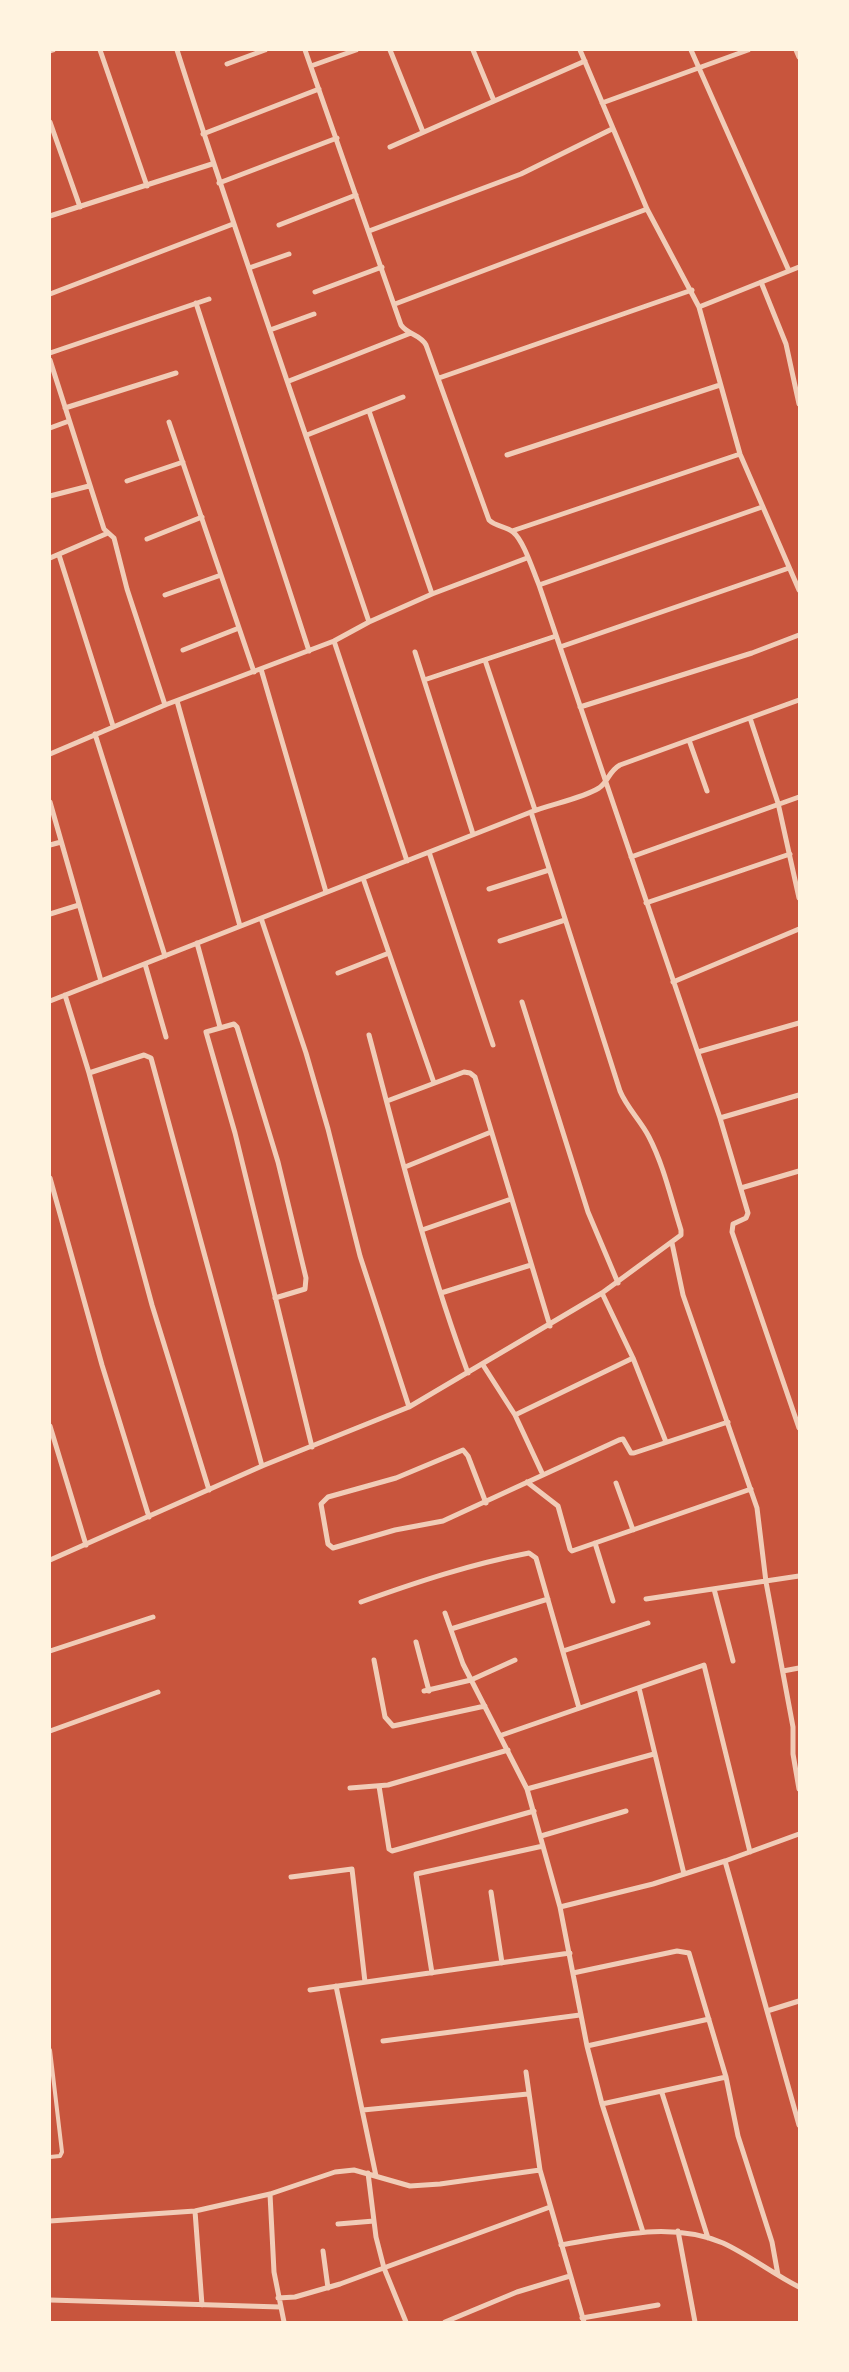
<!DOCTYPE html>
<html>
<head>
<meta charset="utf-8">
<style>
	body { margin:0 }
	#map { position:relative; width:849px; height:2372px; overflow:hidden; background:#c8553d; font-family:Spectral,serif }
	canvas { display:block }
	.frame { position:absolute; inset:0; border:51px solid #fff3e0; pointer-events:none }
</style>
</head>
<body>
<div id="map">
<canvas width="849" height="2372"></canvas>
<div class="frame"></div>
</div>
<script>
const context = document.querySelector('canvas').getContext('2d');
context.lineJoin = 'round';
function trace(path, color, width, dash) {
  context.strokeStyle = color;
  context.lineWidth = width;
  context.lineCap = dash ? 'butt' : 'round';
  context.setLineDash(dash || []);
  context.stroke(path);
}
const service = new Path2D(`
	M50 2050 62 2152 60 2156 50 2157`);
const minor = new Path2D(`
	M100 50 147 186
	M177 50C238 242 305 431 369 622
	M305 50 401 325C408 335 420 334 426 345L489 520C496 527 506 526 513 532 524 541 533 571 539 585L720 1118 748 1213 746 1218 733 1224 732 1232 799 1428
	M390 50 423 132
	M473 50 494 101
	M580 50 647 209 699 307 740 454 799 590
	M691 50 789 271
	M796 50 799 57
	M50 51 53 50
	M227 64 265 50
	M311 66 356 50
	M602 103 748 50
	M50 122 80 207
	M203 134 319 89
	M390 147 585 61
	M219 183 337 138
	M50 216 212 164
	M279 225 356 195
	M369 231 521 174 612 129
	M249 268 289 254
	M761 282 786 344 799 404
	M315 292 382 267
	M50 294 233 224
	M196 303 309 651
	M395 304 647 209
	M699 307 799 267
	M270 330 314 314
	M50 353 209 299
	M50 360 104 529 114 538 127 589 165 705
	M439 378 692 290
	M289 381 411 333
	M65 408 176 373
	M369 411 432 594
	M169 422 254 672
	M50 428 69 421
	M307 435 403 397
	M507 455 720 385
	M127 481 183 462
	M50 496 89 486
	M512 531 740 454
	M147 539 202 517
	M59 555 113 726
	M50 558 108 533
	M539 585 762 507
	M165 595 221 575
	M334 641 407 861
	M560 647 789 568
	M183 650 239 628
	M415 652 473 834
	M485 660 535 810
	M261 669 326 892
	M424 680 556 636
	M177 701 240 926
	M580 707 752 653 799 635
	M750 718 778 803 799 898
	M95 734 165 956
	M689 740 707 791
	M50 754 165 705 334 641 369 622 432 594 527 558
	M50 802 101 981
	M50 845 61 842
	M429 852 493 1045
	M631 857 799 797
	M363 878 434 1083
	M489 889 549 870
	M646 903 790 854
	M50 914 79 905
	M261 918 306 1053 328 1129 360 1256 409 1407
	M500 941 565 920
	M197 943 220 1027
	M145 964 166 1037
	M338 973 389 953
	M673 982 799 929
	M65 995 89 1073 152 1305 209 1490
	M50 1001 531 812C551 804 581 799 599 788 608 782 609 771 620 765L799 700
	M522 1002 588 1212 618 1283
	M369 1035C399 1148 427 1263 468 1373
	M698 1052 799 1023
	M89 1073 144 1055 151 1058 262 1466
	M387 1101 464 1072 470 1073 475 1077 550 1326
	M720 1118 799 1095
	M405 1167 491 1132
	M50 1178 102 1365 149 1517
	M741 1188 799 1171
	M422 1230 511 1199
	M672 1243 683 1295 757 1508 766 1582 793 1727V1754L799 1789
	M441 1293 531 1265
	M602 1293 633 1358 666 1442
	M275 1298 305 1289 306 1278 278 1162 237 1027 234 1024 206 1032 235 1133 312 1447
	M483 1365 515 1415 543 1475
	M515 1415 633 1358
	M50 1426 86 1545
	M527 1482 558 1506 570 1549 572 1551 751 1489
	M616 1483 633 1530
	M486 1503 468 1456 463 1450 396 1478 328 1497 321 1504 328 1544 333 1548 395 1530 443 1521 619 1440 623 1439 631 1453H634L728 1422
	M595 1543 613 1601
	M50 1560 262 1466 409 1407 602 1293 681 1235V1230C671 1199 664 1166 649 1137 641 1121 627 1108 620 1091L531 812
	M714 1589 733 1661
	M646 1599 799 1576
	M361 1602C417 1582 471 1564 529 1553L536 1558 579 1708
	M445 1613 463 1664 527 1789 560 1907 587 2046 602 2104 643 2232
	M451 1629 548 1599
	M416 1642 429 1691
	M50 1651 153 1617
	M563 1651 648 1623
	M374 1660 385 1717 393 1726 485 1706
	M783 1671 799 1668
	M639 1688 684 1874
	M424 1691 471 1680 515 1660
	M50 1731 158 1692
	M502 1735 704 1665 750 1852
	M379 1786 389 1849 392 1851 534 1811
	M350 1788 388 1785 508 1750
	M527 1789 654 1754
	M541 1836 626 1811
	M725 1861 799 2125
	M291 1877 352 1869 365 1982
	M491 1892 502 1963
	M560 1907 653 1884 725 1861 799 1834
	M432 1973 416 1874 543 1846
	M573 1973 677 1951 689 1953 726 2077 738 2136 772 2242 778 2275
	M336 1986 376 2176
	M310 1990 570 1953
	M767 2011 799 2001
	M383 2041 580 2015
	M587 2046 709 2019
	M526 2072 540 2170 584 2322
	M662 2093 708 2238
	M602 2104 726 2077
	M363 2110 528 2094
	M368 2173 376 2237 384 2268 406 2322
	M270 2194 274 2272 284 2322
	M195 2211 202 2305
	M50 2221 195 2211 270 2194 335 2172 354 2170 410 2186 440 2184 540 2170
	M338 2224 374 2221
	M678 2231 695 2322
	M561 2245C615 2236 670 2221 723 2243 749 2255 773 2274 799 2287
	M323 2251 328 2288
	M278 2298 295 2297 340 2284 550 2207
	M50 2300 280 2307
	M582 2318 658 2305
	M445 2322 517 2292 570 2276`);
trace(service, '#f1ccb7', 4);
trace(minor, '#f1ccb7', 5);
</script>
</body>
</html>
